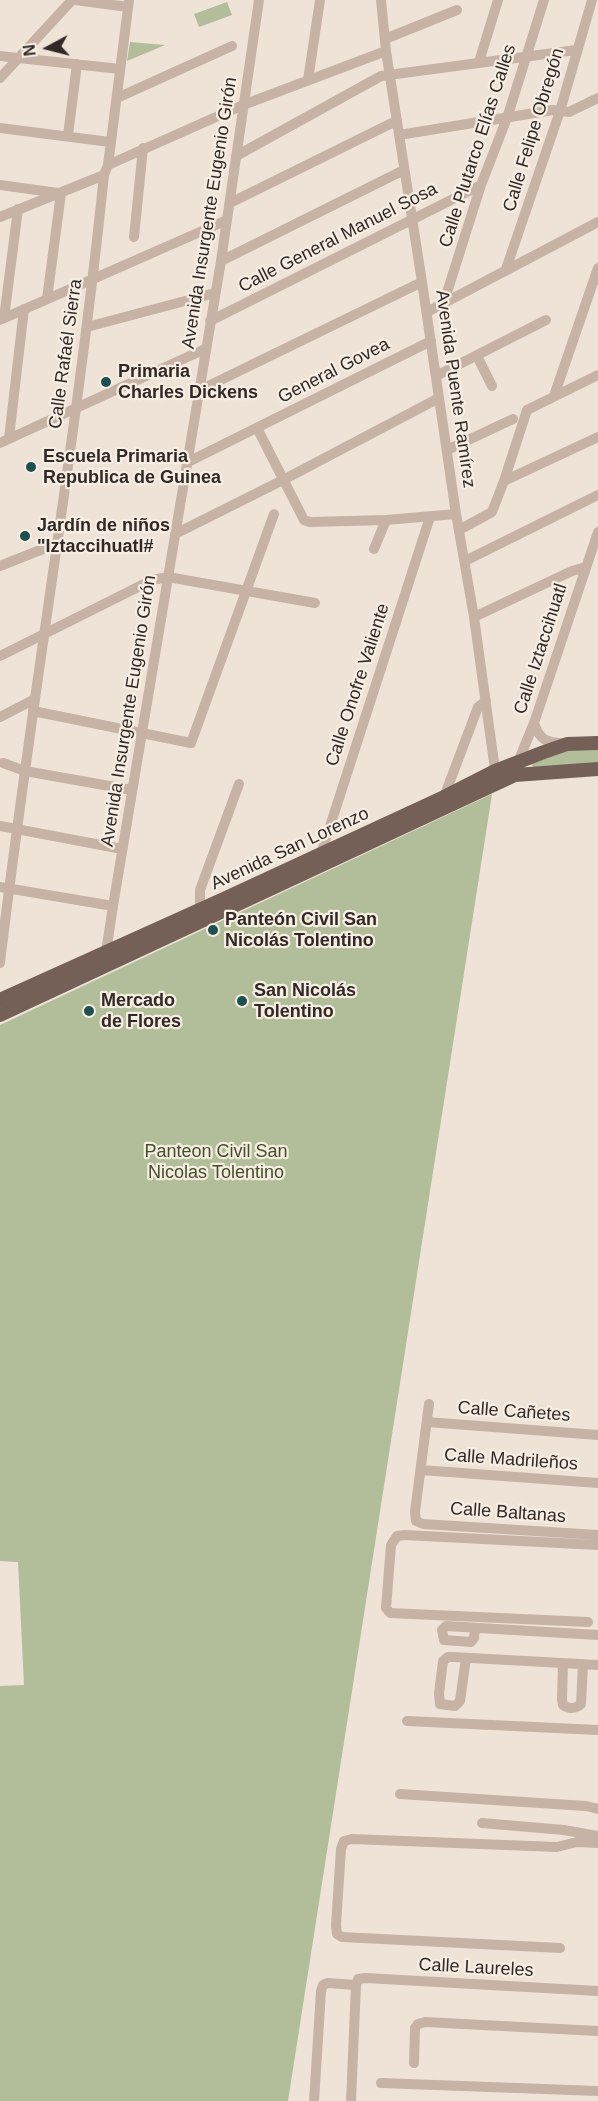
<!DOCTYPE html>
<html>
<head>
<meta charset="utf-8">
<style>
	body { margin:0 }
	#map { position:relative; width:598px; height:2101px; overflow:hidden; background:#efe3d8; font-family:Helvetica,sans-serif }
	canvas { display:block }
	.north { position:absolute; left:18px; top:18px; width:60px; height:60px; -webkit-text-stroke:4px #f7eee3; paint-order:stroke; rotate:263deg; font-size:16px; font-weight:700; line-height:24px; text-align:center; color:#322926 }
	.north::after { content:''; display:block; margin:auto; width:21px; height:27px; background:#322926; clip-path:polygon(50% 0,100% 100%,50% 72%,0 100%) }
</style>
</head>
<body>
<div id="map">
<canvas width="598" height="2101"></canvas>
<div class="north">N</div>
</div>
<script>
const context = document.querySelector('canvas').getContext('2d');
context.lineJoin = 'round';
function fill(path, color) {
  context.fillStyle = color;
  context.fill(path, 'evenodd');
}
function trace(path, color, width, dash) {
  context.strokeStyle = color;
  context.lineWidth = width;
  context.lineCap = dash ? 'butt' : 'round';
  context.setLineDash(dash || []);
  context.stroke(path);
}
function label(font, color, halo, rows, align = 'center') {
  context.font = font + ' Helvetica,sans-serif';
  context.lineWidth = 4.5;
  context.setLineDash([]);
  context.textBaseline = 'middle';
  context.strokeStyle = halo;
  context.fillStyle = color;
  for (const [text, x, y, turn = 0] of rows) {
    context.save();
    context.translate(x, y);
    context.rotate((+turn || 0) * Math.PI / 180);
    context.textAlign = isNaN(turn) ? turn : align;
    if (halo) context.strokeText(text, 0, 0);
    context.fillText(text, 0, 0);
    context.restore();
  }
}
const green = new Path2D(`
	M227 2 232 15 199 27 194 14Z
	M130 42 165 45 127 61Z
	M598 744V765L536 770 531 764 533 756Z
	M492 794 288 2101H0V1686L24 1685 18 1562 0 1561V1025Z`);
const minor = new Path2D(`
	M75 0 128 7
	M381 0 386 51 422 282 456 514 474 617 496 777
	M385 39 457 10
	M0 56 120 69
	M479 62 498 0
	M0 78 72 0
	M308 80 320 0
	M117 98 232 46
	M0 128 110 142
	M68 135 77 64
	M399 135 553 110 569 112 598 98
	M236 156 381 76 576 50
	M108 165 243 105 386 51
	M0 185 58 193
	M230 203 396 121
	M0 217 104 175
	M134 237 143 148
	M221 261 404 170
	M506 269 560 111 592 0
	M47 299 61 193
	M444 302 481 185 507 118 544 0
	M427 312 598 222
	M4 318 18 209
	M0 320 227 220
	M210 321 481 185
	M87 327 215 293
	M477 356 492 386
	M436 376 546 320
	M198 391 422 282
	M554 396 598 268
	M257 428 304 520 310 522 386 520 456 514
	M9 438 24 309
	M0 443 205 349
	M447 450 513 419
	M186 463 431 341
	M504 481 598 437
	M459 530 492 512 504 481 527 410 598 375
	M175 534 283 480 439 398
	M374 549 386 520
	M465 561 598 495
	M0 566 58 543
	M474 617 572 571 586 567
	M0 656 152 580 168 577 315 603
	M33 711 191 743 274 514
	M0 717 35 699
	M534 723C540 742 548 742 567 744
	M3 763 25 771 132 790
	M516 767 534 723 598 532
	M445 800 444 797 478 707 486 701
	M0 826 122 849
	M322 858 321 854 430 517
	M0 887 113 906
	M200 910V890L239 784
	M107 956 106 952 113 906 221 261 259 0
	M0 963C31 700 77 438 104 175L108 165 129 0
	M429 1404 415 1512 416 1521 423 1524 598 1535
	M427 1422 598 1435
	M421 1470 598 1483
	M588 1622 390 1613 386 1608 391 1545 397 1536 405 1535 598 1545
	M475 1628 474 1638 471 1642 444 1640 442 1630 446 1626 598 1635
	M466 1658 460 1701 455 1706 440 1704 439 1693 443 1661 448 1657H453L598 1665
	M563 1663 562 1700 563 1705C569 1709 576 1709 581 1704L583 1664
	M407 1721 598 1730
	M400 1794 586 1806 598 1809
	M482 1823 564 1830 598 1836
	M560 1948 342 1937 337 1934 336 1925 341 1849 344 1841 352 1839 557 1847 577 1842 598 1843
	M356 1985 358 1979 366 1978 598 1991
	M414 2063 415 2028 418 2024 425 2022 598 2031
	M381 2083 598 2091
	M314 2101 321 1991 323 1985 328 1983 356 1985
	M351 2101 356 1985`);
const major = new Path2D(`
	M0 1000 224 899 444 797 495 771 544 752 567 744 598 743
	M0 1015 515 775 598 769`);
const markers = [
	[106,382,6,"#1e4f51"],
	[31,467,6,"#1e4f51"],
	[25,536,6,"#1e4f51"],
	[213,930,6,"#1e4f51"],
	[242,1001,6,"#1e4f51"],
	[89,1011,6,"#1e4f51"]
];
const streetNames = [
	["Calle Felipe Obregón",534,130,-73],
	["Calle Plutarco Elías Calles",478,146,-72],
	["Avenida Insurgente Eugenio Girón",210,213,-81],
	["Calle General Manuel Sosa",338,238,-27],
	["Calle Rafaél Sierra",66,354,-82],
	["General Govea",334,371,-27],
	["Avenida Puente Ramírez",455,389,82],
	["Calle Iztaccihuatl",541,649,-72],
	["Calle Onofre Valiente",358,685,-72],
	["Avenida Insurgente Eugenio Girón",129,711,-81],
	["Avenida San Lorenzo",290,849,-25],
	["Calle Cañetes",514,1412,4],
	["Calle Madrileños",511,1460,4],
	["Calle Baltanas",508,1513,4],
	["Calle Laureles",476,1968,3]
];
const poiNames = [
	["Primaria",118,372],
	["Charles Dickens",118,393],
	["Escuela Primaria",43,457],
	["Republica de Guinea",43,478],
	["Jardín de niños",37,526],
	["\"Iztaccihuatl#",37,547],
	["Panteón Civil San",225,920],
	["Nicolás Tolentino",225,941],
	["San Nicolás",254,991],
	["Tolentino",254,1012],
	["Mercado",101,1001],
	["de Flores",101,1022]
];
const parkNames = [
	["Panteon Civil San",216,1152],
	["Nicolas Tolentino",216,1173]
];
fill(green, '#b2bd99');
trace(minor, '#c6b3a5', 10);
trace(major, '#746057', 14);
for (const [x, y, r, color] of markers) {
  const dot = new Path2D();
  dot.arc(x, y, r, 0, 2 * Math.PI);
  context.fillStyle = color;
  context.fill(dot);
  trace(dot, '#f7eee3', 2);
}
label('18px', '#322926', '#f7eee3', streetNames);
label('bold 18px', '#322926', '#f7eee3', poiNames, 'left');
label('18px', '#434f2b', '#f7eee3', parkNames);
</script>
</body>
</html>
